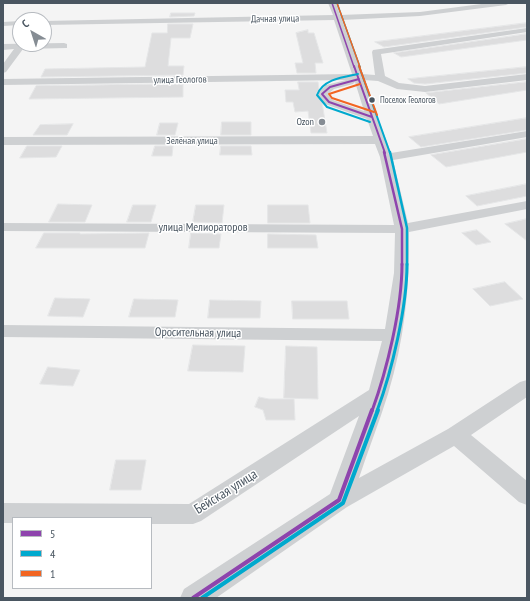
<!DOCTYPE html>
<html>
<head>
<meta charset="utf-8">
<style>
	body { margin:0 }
	#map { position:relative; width:530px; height:601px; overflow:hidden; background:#f4f4f4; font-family:"PT Sans Narrow",sans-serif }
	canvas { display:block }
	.frame { position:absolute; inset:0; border:4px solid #4a5661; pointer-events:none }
	.legend { position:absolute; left:12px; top:517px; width:140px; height:72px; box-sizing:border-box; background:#fff; border:1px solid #b7bbc0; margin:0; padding:5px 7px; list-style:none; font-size:12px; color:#4a5661 }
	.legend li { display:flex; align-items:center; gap:8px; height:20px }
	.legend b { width:20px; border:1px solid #b7bbc0 }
	.north { position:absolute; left:12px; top:12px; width:40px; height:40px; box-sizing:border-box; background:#fff; border:1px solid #b7bbc0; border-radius:50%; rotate:321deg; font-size:11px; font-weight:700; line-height:16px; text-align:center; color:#4a5661 }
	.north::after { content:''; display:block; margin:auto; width:14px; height:18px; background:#868d94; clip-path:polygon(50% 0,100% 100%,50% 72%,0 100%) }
</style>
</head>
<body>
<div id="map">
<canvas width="530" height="601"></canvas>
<div class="frame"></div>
<ul class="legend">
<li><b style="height:5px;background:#8e44ad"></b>5</li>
<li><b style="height:5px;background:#00a9ce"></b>4</li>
<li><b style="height:5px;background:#f26522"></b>1</li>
</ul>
<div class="north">С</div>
</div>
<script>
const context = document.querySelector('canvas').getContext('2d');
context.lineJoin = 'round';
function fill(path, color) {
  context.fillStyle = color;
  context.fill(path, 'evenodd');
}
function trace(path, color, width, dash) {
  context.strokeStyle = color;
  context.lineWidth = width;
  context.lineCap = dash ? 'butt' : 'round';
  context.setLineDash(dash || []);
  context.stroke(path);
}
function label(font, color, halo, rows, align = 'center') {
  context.font = font + ' "PT Sans Narrow",sans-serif';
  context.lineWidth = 3;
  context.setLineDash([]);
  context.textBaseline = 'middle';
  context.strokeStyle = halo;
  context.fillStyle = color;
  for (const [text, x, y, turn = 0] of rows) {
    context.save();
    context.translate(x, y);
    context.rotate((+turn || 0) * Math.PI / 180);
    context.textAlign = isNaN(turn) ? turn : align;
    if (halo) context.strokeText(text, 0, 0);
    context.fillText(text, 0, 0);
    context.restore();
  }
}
const building = new Path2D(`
	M171 13H195L194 16 170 17Z
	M527 23V27L384 47 375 42Z
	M168 24H193L190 38H171L168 66H184L183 75 41 77 45 69 145 67 152 33H167Z
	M308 30V33H314L323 63H315L316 73H297L295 63H303L296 33Z
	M527 34V40L401 57 394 53Z
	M527 67V73L425 84 414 83 408 79Z
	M298 82H318L319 90 316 94 322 102 327 133H311L308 111 295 112 293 102H286L285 90H299Z
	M527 82V90L439 104 426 93Z
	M183 84V97L29 99 36 86Z
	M527 118V130L421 147 409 137Z
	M222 122H251V135H221Z
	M160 123H178L175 135H157Z
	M73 124 67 135H33L40 125Z
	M527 139V152L446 167 431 155Z
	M27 146H62L56 157 20 158Z
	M155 146H173L172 156H152Z
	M221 146H251L252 155H220Z
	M527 184V196L477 206 466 196Z
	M58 204 92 205 85 222H49Z
	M133 205H156L151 222H127Z
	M196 205H224L222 223 193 222Z
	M268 205H308L310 223H268Z
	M527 219V241L505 224Z
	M477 230 491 242 476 245 462 233Z
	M44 233H80V234L149 233 145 248H36Z
	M191 233 221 234 219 248H189Z
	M268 234 316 235 318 248H268Z
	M505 282 523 299 490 306 473 289Z
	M55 298 90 299 83 317 48 316Z
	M134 299 178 300 175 317H129Z
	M210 300 261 301 260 318H208Z
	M292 301H347L349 319H293Z
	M193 345 245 346 243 372 188 371Z
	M286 346 317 347 318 399 284 398Z
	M48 367 80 370 73 386 40 384Z
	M259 397 269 399H294L295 420H266L263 410 255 407Z
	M116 460H146L141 490H110Z`);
const minor = new Path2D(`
	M328 3H336L340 15 420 12 489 3H510L506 5 420 16 342 20 362 74 375 75 372 52 373 50 527 28V32L381 54 385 76 399 83 425 86 527 74V80L425 92 397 89 378 81 364 80 391 153 527 131V137L393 160 408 223 527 201V209L409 232C410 287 404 342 388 394 379 423 368 450 359 478L448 429 520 382 527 380V397L471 435 527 481V505L519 502 454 446 347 507 216 598H180L184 589 330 494 359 416 201 521 193 524H151V518H13V523H3V503L189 504 369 390 382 341 3 337V325L385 329 394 273 395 233 3 231V223L394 225 380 157 375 144 3 145V137L373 136 367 119 325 104 317 94 326 85 346 80 3 85V79L352 74 334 20 44 25V21L333 15ZM355 82 364 111 333 100 328 94 334 89 353 84Z
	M20 21V25L3 26V22Z
	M64 43 67 44V48L23 49 6 72 3 73V64L14 49 3 50V44Z`);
const bus1Far4 = new Path2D(`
	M332 3 354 67`);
const bus1Far3 = new Path2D(`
	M354 66 385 153
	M359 79 330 87 322 94 329 102 372 117`);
const bus1Far2 = new Path2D(`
	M384 152 402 229V265`);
const bus1Far1 = new Path2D(`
	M372 411C387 370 402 308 402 264`);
const bus1 = new Path2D(`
	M193 598 339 500 372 410`);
const bus2Far4 = new Path2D(`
	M337 3 360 67`);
const bus2Far3 = new Path2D(`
	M359 66 390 153
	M358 74C343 77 323 79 317 95L327 107 370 122`);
const bus2Far2 = new Path2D(`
	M390 152 407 228V265`);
const bus2Far1 = new Path2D(`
	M377 411C392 371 407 307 407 264`);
const bus2 = new Path2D(`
	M202 598 343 503 378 410`);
const bus3Far1 = new Path2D(`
	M337 3 360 67`);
const bus3 = new Path2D(`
	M359 66 377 115
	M360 84 329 94 332 98 374 112`);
const markers = [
	[372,100,3.5,"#4a5661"],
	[322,122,4,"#868d94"]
];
const farBusnames = [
	["Поселок Геологов",380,100]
];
const farStreetnames = [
	["Дачная улица",275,19,-1],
	["улица Геологов",180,80,-1],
	["Зелёная улица",192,141]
];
const farPoinames = [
	["Ozon",314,122]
];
const streetNames = [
	["улица Мелиораторов",203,228],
	["Оросительная улица",198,333,1]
];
const nearStreetnames = [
	["Бейская улица",226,492,-32]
];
fill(building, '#ddddde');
trace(building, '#e5e6e7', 1);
fill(minor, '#ced0d2');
trace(bus1Far4, '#8e44ad', 1.5);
trace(bus1Far3, '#8e44ad', 2);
trace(bus1Far2, '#8e44ad', 2.5);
trace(bus1Far1, '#8e44ad', 3);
trace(bus1, '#8e44ad', 4);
trace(bus2Far4, '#00a9ce', 1.5);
trace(bus2Far3, '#00a9ce', 2);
trace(bus2Far2, '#00a9ce', 2.5);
trace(bus2Far1, '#00a9ce', 3);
trace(bus2, '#00a9ce', 4);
trace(bus3Far1, '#f26522', 1.5);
trace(bus3, '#f26522', 2);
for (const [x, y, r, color] of markers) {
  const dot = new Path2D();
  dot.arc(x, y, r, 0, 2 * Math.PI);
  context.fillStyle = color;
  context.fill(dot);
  trace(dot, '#fff', 1.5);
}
label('9px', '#4a5661', '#fff', farBusnames, 'left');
label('10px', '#4a5661', '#fff', farStreetnames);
label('10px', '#4a5661', '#fff', farPoinames, 'right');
label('12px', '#4a5661', '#fff', streetNames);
label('14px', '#4a5661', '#fff', nearStreetnames);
</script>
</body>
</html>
